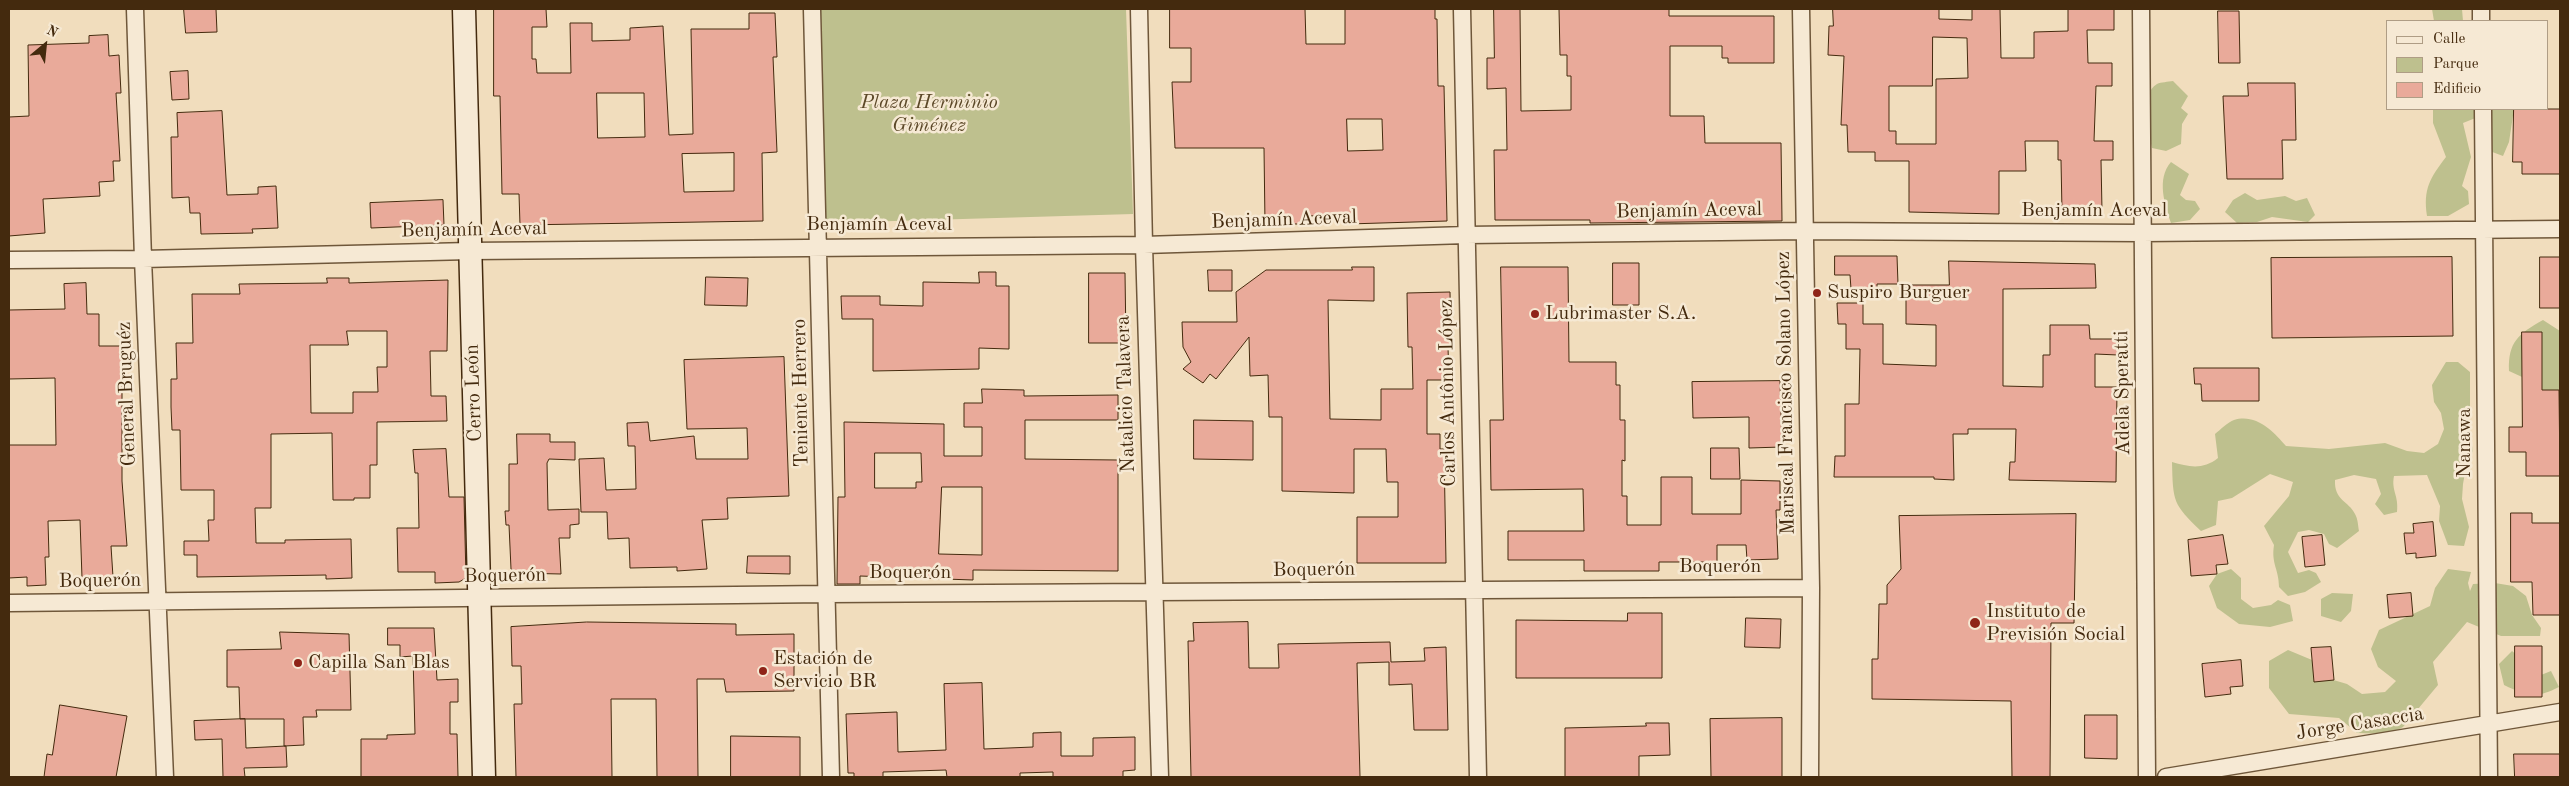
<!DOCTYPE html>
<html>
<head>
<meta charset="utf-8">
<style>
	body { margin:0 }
	#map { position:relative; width:2569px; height:786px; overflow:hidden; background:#f1ddbd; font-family:"Old Standard TT",serif }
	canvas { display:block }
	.frame { position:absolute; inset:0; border:10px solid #442a0e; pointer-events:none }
	.legend { position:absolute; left:2386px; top:20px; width:162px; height:90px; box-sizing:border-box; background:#f6e9d4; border:1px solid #af9d85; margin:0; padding:6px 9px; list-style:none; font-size:15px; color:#442a0e }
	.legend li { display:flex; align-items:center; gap:10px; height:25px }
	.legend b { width:25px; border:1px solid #af9d85 }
	.north { position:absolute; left:20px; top:20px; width:50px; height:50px; -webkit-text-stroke:4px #f6e9d4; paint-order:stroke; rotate:28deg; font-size:14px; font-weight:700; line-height:20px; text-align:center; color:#442a0e }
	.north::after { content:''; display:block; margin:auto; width:18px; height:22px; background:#442a0e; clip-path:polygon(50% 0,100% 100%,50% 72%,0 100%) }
</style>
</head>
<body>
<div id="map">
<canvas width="2569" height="786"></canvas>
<div class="frame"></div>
<ul class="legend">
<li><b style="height:6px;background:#f6e9d4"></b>Calle</li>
<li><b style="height:14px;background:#bec08e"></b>Parque</li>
<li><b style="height:14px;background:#e9aa9a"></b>Edificio</li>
</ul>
<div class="north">N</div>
</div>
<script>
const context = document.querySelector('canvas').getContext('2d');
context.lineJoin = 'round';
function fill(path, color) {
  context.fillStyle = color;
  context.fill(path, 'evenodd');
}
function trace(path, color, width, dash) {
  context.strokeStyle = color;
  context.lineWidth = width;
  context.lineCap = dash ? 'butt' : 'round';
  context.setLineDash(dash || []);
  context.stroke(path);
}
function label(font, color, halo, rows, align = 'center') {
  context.font = font + ' "Old Standard TT",serif';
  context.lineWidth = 5;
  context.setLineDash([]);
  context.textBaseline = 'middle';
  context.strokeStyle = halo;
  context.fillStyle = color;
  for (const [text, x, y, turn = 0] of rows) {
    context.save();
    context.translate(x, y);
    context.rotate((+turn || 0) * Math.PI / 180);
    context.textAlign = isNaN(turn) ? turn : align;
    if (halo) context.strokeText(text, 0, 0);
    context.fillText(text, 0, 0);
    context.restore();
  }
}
const green = new Path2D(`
	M820 9H1126L1133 214 826 223Z
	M2432 9H2462L2463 21H2434Z
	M2173 81 2188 96 2181 108 2188 114 2182 124 2181 144 2166 151 2152 148C2149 132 2139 94 2157 84 2161 82 2168 82 2173 81Z
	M2433 109H2514L2509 142 2503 156 2487 150 2478 117 2463 123 2471 157 2462 186 2468 191 2469 204 2448 216H2427C2423 189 2430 178 2446 157L2433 123Z
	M2171 162 2189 174 2180 195 2186 200 2195 201 2200 209 2190 220 2171 223C2165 205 2156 179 2171 162Z
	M2245 193 2257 200 2285 196 2296 201 2307 198 2315 215 2308 222 2272 217 2257 222 2237 223 2225 212 2233 200Z
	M2543 320 2560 331V385L2557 395 2534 397 2533 382 2509 371C2508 342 2518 334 2543 320Z
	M2446 362H2458L2470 372V407L2464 416V424L2470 434 2473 451 2467 462 2463 484 2462 499 2469 527 2464 546 2448 545 2439 521 2440 506 2427 475 2394 476C2391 491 2399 495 2397 512L2384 515 2375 504 2381 494 2376 479 2354 475 2335 480C2334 501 2349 501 2355 514 2358 519 2358 526 2359 531L2337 548 2329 544 2324 534 2309 530 2298 532 2288 552 2298 573 2309 570 2316 573 2321 582 2305 592 2288 596 2279 587C2279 569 2271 564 2274 545L2264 526 2289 496 2293 482 2270 474 2232 498 2218 501 2216 525 2201 531C2173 504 2173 502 2172 462 2189 467 2203 470 2218 458L2215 434C2220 430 2228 422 2234 420 2256 413 2274 432 2286 446L2329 449 2385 443 2407 451 2424 453 2438 444 2444 429 2441 413 2434 402 2432 385Z
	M2231 569 2241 578V599L2253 608 2271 605 2278 600 2290 605 2293 621 2270 627 2239 624 2217 608 2209 586 2217 574Z
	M2448 569 2471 572 2468 583 2470 591 2473 584 2495 583 2513 586 2526 596 2532 615 2541 628 2540 636H2501L2467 622 2433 662 2438 685 2403 727 2390 734 2357 733 2339 718 2289 714 2269 688V661L2288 650 2312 660 2320 676 2347 684 2362 694 2385 692 2396 681 2378 667 2371 649 2379 630 2430 606 2435 588Z
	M2332 593 2353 594 2351 611 2341 622 2321 616V599Z
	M2512 651 2541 675 2551 671 2559 687C2536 699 2527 696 2504 685L2499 664Z`);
const building = new Path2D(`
	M184 9H216L217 32 186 33Z
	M494 9H546L547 27H532V59H536L537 73H571L570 23H592V41L630 40V28L663 26 669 135 693 134 691 29H749V13H775L777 57H773L777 152 762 153 763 221 520 225 519 194H502L500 96H494ZM597 93H644L645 137 598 138ZM734 153V191L684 192 682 154Z
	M1170 9H1305L1306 44H1345V9H1435V19H1437L1438 86H1444L1447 221 1348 224V215L1308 216V224H1265L1264 148H1175L1172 82H1191V48H1170ZM1347 119H1382L1383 150 1348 151Z
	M1494 9H1520L1521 111 1571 110V76H1567V55H1560L1559 9H1669V16H1774V63H1728V58H1722V46H1670V116H1704L1705 143H1781L1782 221 1590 223V220H1495L1494 150H1507L1506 88 1487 89V58H1494Z
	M1833 9H1939V19L1972 20V9H2000L2001 58H2034V32L2068 31V9H2114V30H2087L2088 63H2112V86H2096L2094 141H2113V160H2101L2102 211 2062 212 2061 160H2058V141H2025L2026 171H1999V214L1909 212V161H1875V152H1848L1847 125H1841L1844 56 1828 55 1829 26H1833ZM1933 37 1967 38 1968 78 1936 79V144H1896V131H1889V86H1932Z
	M2218 11H2239L2240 63H2219Z
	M108 35 109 56 119 55 121 93H116L120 161H113L114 181 99 182 100 196 43 199 45 233 9 236V117L29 116 28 45 89 43V36Z
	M188 71 189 99 172 100 170 72Z
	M2248 83H2295L2296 140H2282L2283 179H2227L2223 96H2248Z
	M2514 109H2560V174H2522V162H2513Z
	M222 111 227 195 258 194V187L276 186 278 228 252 229 253 233 201 234 200 213H190L189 197 172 198 171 137H178L177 113Z
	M443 200 444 225 371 228 370 203Z
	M1835 256H1897L1898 284H1877V289H1851L1850 275H1835Z
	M2452 257 2453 336 2272 338 2271 258Z
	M2540 257H2560V308H2540Z
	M1949 261 2095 264 2096 288 2003 289V386L2043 387V355H2050V325H2089L2090 339H2118V355L2095 354V387H2117L2116 482 2009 480 2010 462H2015L2016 429H1968V434H1953L1954 480 1934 479V477H1834L1835 456H1845V404H1859L1860 349H1846V324H1838L1837 303H1863V324H1883V364L1936 366V325L1906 324V285H1949Z
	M1613 263H1639V305H1613Z
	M1352 267H1374V301L1328 300 1330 419 1381 420V389H1413L1412 347H1408L1407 293 1450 292 1451 347H1448L1449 380H1427V434H1440V449H1444L1446 563H1357V517H1398V482H1387L1386 449H1354V493L1282 491V417H1269L1268 375 1250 376 1249 337 1216 379 1210 374 1203 383 1183 369 1191 362 1183 347 1182 322H1237L1236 292 1266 270H1352Z
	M1501 267H1568L1569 362H1616V385H1620V420H1625V461L1622 460V496H1627V525H1661V477H1692V514H1741V480L1780 481V510H1776L1778 559 1747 560 1746 545H1717V562H1659V571H1584V560H1508V531H1584L1583 489 1491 490 1490 420H1503Z
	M1208 270H1232V291H1209Z
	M979 272H996V286H1009V349L979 348V369L873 371V319H842L841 296H880V305L923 306V282L979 283Z
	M1089 273H1125L1126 343H1089Z
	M706 277 748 278 747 306 705 305Z
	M327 278H349V283L448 280 447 351H430L431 396H446L447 421 377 422V465H370V498H354V500H333L332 433 271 434V508H255L256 543H285V540L351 539 352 578 326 579V575L197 577V555H184V541H209L208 520H214V490H181L180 430H172L171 407V379H177L176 343H193L192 294H240L239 284 327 283ZM347 331H387V367H377L378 392H353V413H311L310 345H348Z
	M86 283 87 314H99V346H122V481L127 546H111L113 577 82 578 80 520 48 521 49 557H45L46 585 27 586V577L9 578V445H56L55 378 9 379V310L65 309 64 284Z
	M2522 332H2542V390H2559L2560 476H2526V452H2509V427H2522Z
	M784 357 789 496 727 498 728 519 702 520 707 569 677 571V567L630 568 629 538 608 539 607 512H581L579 459 604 458 606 490 636 489 635 446H628L627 423 648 422 650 441 694 436 696 459H748L747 428 687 429 684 360Z
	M2194 368H2259V401H2202L2201 384H2195Z
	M1780 381 1782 447 1749 448V417L1693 418 1692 382Z
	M982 389 1024 390V396L1118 395V420H1025V459L1118 460V571L973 570V580L860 576V584H837L838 497H845L844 422 944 424V456H982V427H964V403H982ZM875 453H921L922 482H916V488H875ZM942 487H982V555L939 554Z
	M1194 420 1253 421V460L1194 459Z
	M517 434H550V442H575V460L549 459 547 463 548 510 579 509V524L570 525V538H559L561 574 516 573 511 569 509 525H506L505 511H509V464H517Z
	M1711 448H1739L1740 479H1711Z
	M446 449 449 497H464L466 578 459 582 435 583V572H398L397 528H419L418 473H415L413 450Z
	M2511 513H2532V523H2560V615H2533L2532 582H2511Z
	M2076 514 2074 623H2051L2050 777H2012L2011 701 1872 699V659H1878L1879 604H1887V585L1901 569 1899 516Z
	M2433 522 2436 556 2416 558V553L2406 554 2404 533H2414L2413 524Z
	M2223 535 2228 564 2216 565 2217 574 2191 576 2188 540Z
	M2322 535 2325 565 2305 567 2302 537Z
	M748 556H790V574L747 573Z
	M2411 593 2413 616 2389 618 2387 595Z
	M1628 613H1662V678H1516V620L1627 621Z
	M1746 618 1781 619 1780 648 1745 647Z
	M587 622 736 624V635L794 634V691L726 692 724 679H697L698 777H657L656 699H611L612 777H516L514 704H522L521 666H512L511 627Z
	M1248 622 1249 668H1279L1278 644 1390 642 1391 662 1425 661 1424 648 1446 647 1448 730H1414L1412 684 1389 685V662L1357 663 1360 777H1191L1188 641H1194L1193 623Z
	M388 628H434L437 680 458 679V702H450V734H457L458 777H361V739H387V735L415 734 413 656 400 657V645H388Z
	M280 632 349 634 351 710H316L317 717H303L304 745 284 746V719H240L239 687H227V650L281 649Z
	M2515 646H2542V697H2515Z
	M2331 647 2334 680 2314 682 2311 648Z
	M2241 660 2243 686 2230 687 2231 694 2205 697 2202 664Z
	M982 683 984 749 1033 747V733L1061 732V756H1093V738L1135 737V770L1123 771V777H1053V772L1020 773V777H947L946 770 883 772V777H854V773H848L846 714 897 712 898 752 946 750 944 684Z
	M60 705 127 716 116 777H44L47 754 52 755Z
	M2085 715H2117V759L2085 758Z
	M1782 718V777H1711L1710 719Z
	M245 719 246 748 286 746 287 767 244 768 245 777H223L222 739 195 740 194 721Z
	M1646 723H1669L1670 755 1639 756V777H1565V728L1646 726Z
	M731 736 800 737V777H731Z
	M2514 754H2560V777H2515Z`);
const street = new Path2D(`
	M135 9 143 259 165 777
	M812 9 831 777
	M1139 9 1144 245 1160 777
	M1462 9 1478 777
	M1801 9 1811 588 1810 777
	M2141 9 2147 777
	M2481 9V21
	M2483 109 2489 777
	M9 260 143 259 470 251 1144 245 1466 235 1805 231 2142 233 2560 229
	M9 603 826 594 1811 588
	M2166 777 2560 712`);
const secondary = new Path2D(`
	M464 9 484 777`);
const markers = [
	[1817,293,5,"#8f2418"],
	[1535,314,5,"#8f2418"],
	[1975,623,6,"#8f2418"],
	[298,663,5,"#8f2418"],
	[763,671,5,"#8f2418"]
];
const parkNames = [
	["Plaza Herminio",929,103],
	["Giménez",929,126]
];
const streetNames = [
	["Benjamín Aceval",1689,211,-1],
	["Benjamín Aceval",2094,211],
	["Benjamín Aceval",1284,220,-2],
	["Benjamín Aceval",879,225],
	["Benjamín Aceval",474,230,-1],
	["Cerro León",474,393,-92],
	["Teniente Herrero",801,393,-91],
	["Carlos Antônio López",1448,393,-91],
	["Mariscal Francisco Solano López",1786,393,-91],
	["Adela Speratti",2123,393,-91],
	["General Bruguéz",127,394,-92],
	["Natalicio Talavera",1126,394,-92],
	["Nanawa",2465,443,-90],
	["Boquerón",1720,567],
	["Boquerón",1314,570,-1],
	["Boquerón",910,573],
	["Boquerón",505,576,-1],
	["Boquerón",100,581,-1],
	["Jorge Casaccia",2360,724,-9]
];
const poiNames = [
	["Suspiro Burguer",1827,293],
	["Lubrimaster S.A.",1545,314],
	["Instituto de",1986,612],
	["Previsión Social",1986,635],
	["Estación de",773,659],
	["Servicio BR",773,682],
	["Capilla San Blas",308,663]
];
fill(green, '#bec08e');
fill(building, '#e9aa9a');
trace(building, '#442a0e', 1);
trace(street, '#6f573a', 19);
trace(secondary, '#442a0e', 25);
trace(street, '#f6e9d4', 16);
trace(secondary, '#f6e9d4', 22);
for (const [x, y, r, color] of markers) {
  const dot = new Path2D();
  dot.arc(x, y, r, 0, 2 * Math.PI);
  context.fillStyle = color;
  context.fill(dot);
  trace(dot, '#f6e9d4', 2);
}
label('italic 20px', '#5c4828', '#f6e9d4', parkNames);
label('20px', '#442a0e', '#f6e9d4', streetNames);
label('20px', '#442a0e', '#f6e9d4', poiNames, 'left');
</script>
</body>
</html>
